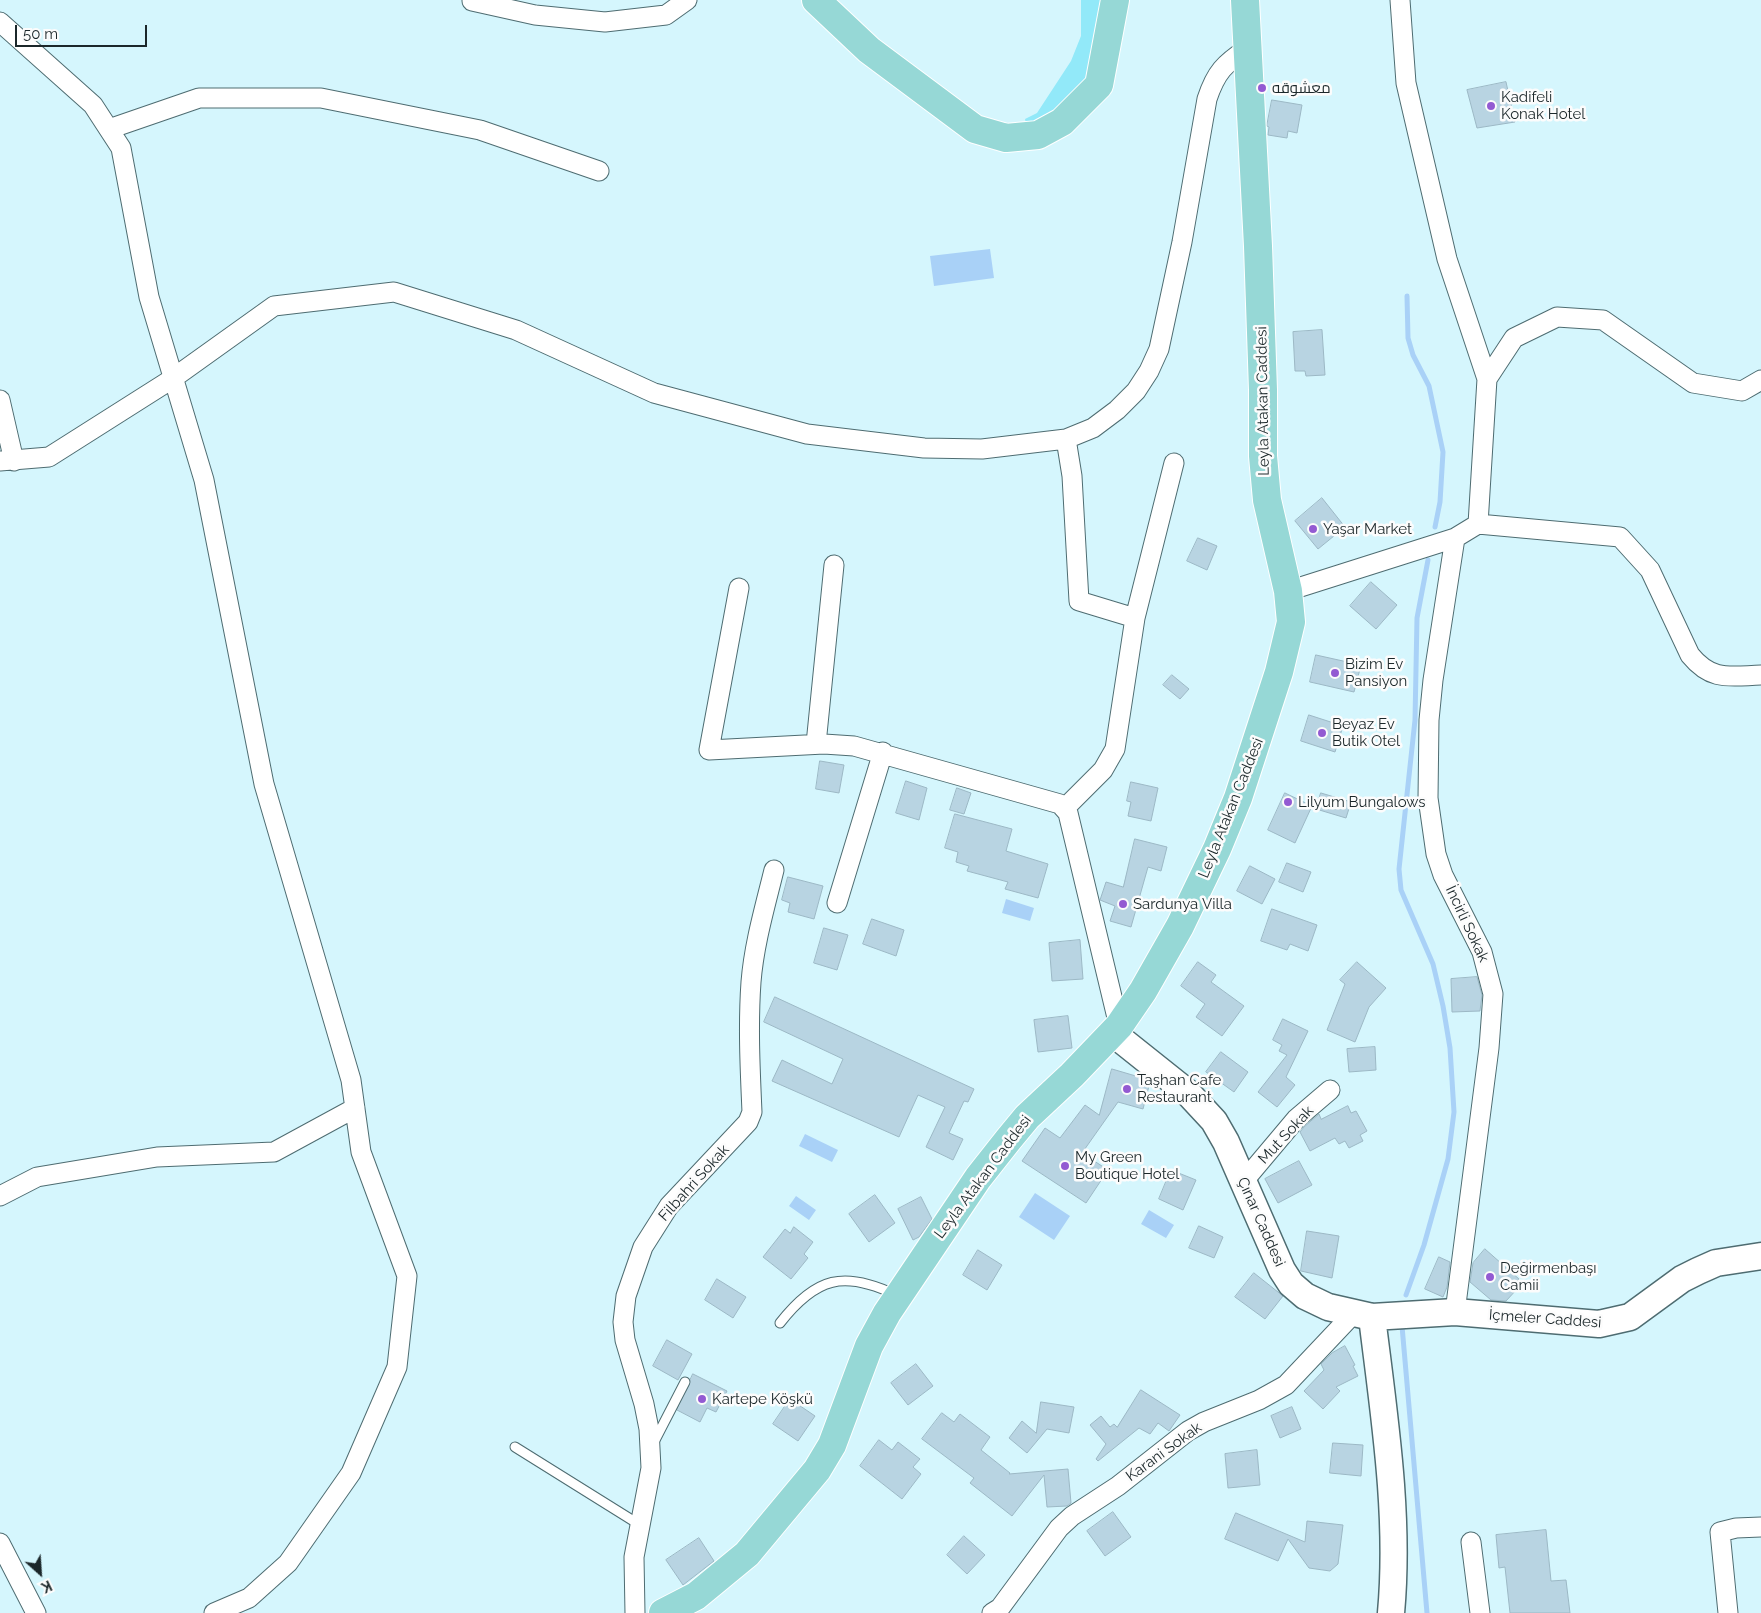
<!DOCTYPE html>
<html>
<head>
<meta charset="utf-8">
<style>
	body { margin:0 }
	#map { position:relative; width:1761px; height:1613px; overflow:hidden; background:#d5f6fd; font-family:Raleway,sans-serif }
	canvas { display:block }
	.north { position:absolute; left:15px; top:1548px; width:50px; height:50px; -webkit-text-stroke:4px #fcfcfc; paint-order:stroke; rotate:154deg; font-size:14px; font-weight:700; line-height:20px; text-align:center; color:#1b272a }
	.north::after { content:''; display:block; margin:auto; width:18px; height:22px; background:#1b272a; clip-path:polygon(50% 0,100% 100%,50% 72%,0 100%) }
	.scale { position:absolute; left:15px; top:25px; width:132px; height:22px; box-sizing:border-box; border:2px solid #1b272a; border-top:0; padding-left:6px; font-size:15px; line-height:18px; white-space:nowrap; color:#1b272a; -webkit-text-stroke:4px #fcfcfc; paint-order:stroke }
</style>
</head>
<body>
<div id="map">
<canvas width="1761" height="1613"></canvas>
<div class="north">K</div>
<div class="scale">50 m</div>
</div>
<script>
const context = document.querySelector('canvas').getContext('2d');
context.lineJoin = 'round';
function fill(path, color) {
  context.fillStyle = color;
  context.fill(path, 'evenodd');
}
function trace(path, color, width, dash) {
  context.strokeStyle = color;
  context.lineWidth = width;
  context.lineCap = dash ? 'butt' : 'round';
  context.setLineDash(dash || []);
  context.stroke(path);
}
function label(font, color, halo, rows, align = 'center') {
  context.font = font + ' Raleway,Cairo,sans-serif';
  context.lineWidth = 5;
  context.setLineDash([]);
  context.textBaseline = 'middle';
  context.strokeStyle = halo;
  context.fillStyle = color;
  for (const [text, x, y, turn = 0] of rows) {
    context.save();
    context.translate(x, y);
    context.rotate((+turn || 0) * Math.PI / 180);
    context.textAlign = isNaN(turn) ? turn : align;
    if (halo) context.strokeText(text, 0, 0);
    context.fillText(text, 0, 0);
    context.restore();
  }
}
const green = new Path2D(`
	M1081 0H1104L1093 64 1074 102 1027 128 1025 119 1037 113 1071 61 1081 36Z`);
const water = new Path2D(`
	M990 249 994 278 934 286 930 256Z
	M1006 899 1034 908 1030 921 1002 913Z
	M805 1134 838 1150 832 1162 799 1146Z
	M1035 1193 1070 1216 1054 1240 1019 1217Z
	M796 1196 816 1210 809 1220 789 1206Z
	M1149 1210 1174 1225 1166 1238 1141 1224Z`);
const stream = new Path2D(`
	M1407 296 1408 338 1413 355 1429 386 1443 452 1440 502 1435 527
	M1406 1295 1424 1245 1448 1159 1454 1112 1450 1048 1443 1006 1433 964 1401 890 1399 869 1415 720 1417 618 1428 560
	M1402 1326 1427 1613`);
const building = new Path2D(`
	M1506 82 1515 122 1477 128 1467 90Z
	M1272 100 1302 105 1297 133 1288 131 1287 138 1268 135 1269 127 1267 126Z
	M1322 330 1325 375 1306 376 1305 371H1295L1293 332Z
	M1322 498 1345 527 1318 549 1295 521Z
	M1198 538 1217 546 1207 570 1187 561Z
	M1371 582 1397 605 1376 629 1350 606Z
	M1316 655 1361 665 1354 692 1310 682Z
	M1172 675 1189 689 1180 699 1163 685Z
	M1309 715 1343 726 1335 752 1301 741Z
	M820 761 844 765 839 793 816 789Z
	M906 781 927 788 919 820 896 813Z
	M1131 782 1158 788 1151 821 1128 816 1131 802 1127 801Z
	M957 788 971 793 964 814 950 810Z
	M1285 793 1312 806 1295 843 1268 830Z
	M1321 793 1351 802 1346 818 1316 809Z
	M955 814 1012 829 1006 851 1048 864 1038 898 1005 889 1008 882 967 871 969 866 956 862 958 852 945 848Z
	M1135 839 1167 847 1161 871 1148 867 1131 927 1110 921 1115 906 1100 900 1106 882 1123 887Z
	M1287 863 1311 872 1303 892 1279 882Z
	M1250 866 1275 879 1262 904 1237 891Z
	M788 877 823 886 814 919 788 912 790 903 782 900Z
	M1272 909 1317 925 1308 951 1290 944 1287 950 1261 941Z
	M872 919 904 930 896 956 863 944Z
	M824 928 848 935 837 970 814 963Z
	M1080 940 1083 979 1052 981 1049 943Z
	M1198 962 1216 975 1211 982 1244 1006 1222 1036 1196 1017 1205 1004 1181 986Z
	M1357 962 1386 988 1369 1007 1355 1042 1327 1030 1345 984 1340 980Z
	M1477 977 1482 995 1480 1011 1452 1012 1451 979Z
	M775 997 974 1089 968 1102 964 1101 949 1133 963 1139 953 1160 926 1147 945 1107 918 1095 899 1137 772 1081 782 1060 832 1084 843 1059 764 1022Z
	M1068 1016 1072 1048 1038 1052 1034 1020Z
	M1283 1019 1308 1031 1286 1077 1295 1085 1277 1107 1258 1092 1287 1055 1279 1051 1282 1045 1273 1040Z
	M1375 1047 1376 1070 1349 1072 1347 1049Z
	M1221 1052 1248 1072 1234 1092 1206 1072Z
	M1112 1069 1146 1079 1150 1082 1143 1109 1118 1102 1082 1153 1108 1170 1086 1203 1022 1161 1045 1128 1060 1138 1085 1105 1099 1115Z
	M1348 1106 1351 1113 1356 1111 1367 1131 1360 1135 1363 1141 1349 1148 1345 1141 1339 1144 1335 1138 1310 1151 1300 1132 1304 1127 1319 1114 1321 1119Z
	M1299 1161 1312 1185 1278 1203 1265 1179Z
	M1171 1170 1196 1180 1183 1210 1159 1199Z
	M875 1195 895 1223 869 1242 849 1214Z
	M921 1197 932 1219 919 1237 913 1240 898 1209Z
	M1199 1226 1223 1237 1214 1258 1189 1248Z
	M794 1227 813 1242 804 1254 808 1258 791 1279 763 1257 785 1229 790 1233Z
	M1307 1231 1339 1236 1332 1278 1301 1271Z
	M1485 1249 1519 1279 1514 1284 1518 1288 1506 1301 1491 1300 1470 1282 1473 1263Z
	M978 1250 1002 1265 987 1290 963 1275Z
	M1439 1257 1450 1262 1447 1287 1443 1297 1425 1289Z
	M1254 1273 1283 1296 1265 1319 1235 1297Z
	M717 1279 746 1297 733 1318 705 1300Z
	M667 1340 692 1354 678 1380 653 1366Z
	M1345 1346 1355 1365 1353 1366 1358 1376 1336 1387 1340 1391 1323 1409 1304 1391 1324 1370 1321 1364 1332 1353Z
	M916 1364 933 1386 908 1405 891 1383Z
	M693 1374 727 1391 716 1412 707 1408 700 1422 677 1410Z
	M1141 1390 1180 1415 1169 1431 1158 1423 1150 1434 1139 1428 1098 1461 1096 1459 1106 1444 1090 1425 1101 1416 1110 1427 1114 1424 1117 1427Z
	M790 1399 815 1416 798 1441 773 1424Z
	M1041 1402 1074 1407 1069 1433 1047 1429 1027 1453 1009 1438 1022 1421 1036 1433Z
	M1292 1407 1301 1429 1280 1438 1271 1416Z
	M942 1413 954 1422 960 1414 990 1437 981 1450 1010 1473 1009 1474 1068 1469 1071 1503 1067 1506 1047 1507 1044 1475 1012 1516 970 1483 974 1478 922 1439Z
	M879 1440 892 1450 898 1442 920 1459 913 1467 921 1474 902 1499 860 1466Z
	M1333 1443 1363 1445 1361 1476 1330 1473Z
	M1257 1450 1260 1485 1228 1488 1225 1454Z
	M1113 1512 1131 1537 1105 1556 1087 1531Z
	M1236 1513 1305 1542 1307 1521 1343 1525 1338 1564 1330 1571 1309 1568 1288 1539 1278 1561 1225 1539Z
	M1546 1530 1551 1581 1566 1580 1570 1613H1510L1505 1567 1499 1568 1496 1535Z
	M964 1536 985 1555 967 1574 947 1555Z
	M699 1538 714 1561 683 1585 666 1560Z`);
const lane = new Path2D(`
	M780 1323C816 1277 844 1270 896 1295
	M653 1444 685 1382
	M515 1447 640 1525`);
const street = new Path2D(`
	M1400 0 1406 83 1447 259 1487 379
	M472 1 535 15 605 22 666 15 687 0
	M0 22 93 105 121 148 149 297 204 480 264 784 351 1080 361 1152 407 1276 397 1367 351 1473 288 1563 249 1598 214 1613
	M109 129 199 98H321L480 130 599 171
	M0 400 14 461
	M0 461 49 457 172 379 274 306 394 292 516 330 654 393 807 434 924 448 982 449 1066 439 1093 428 1117 410 1136 391 1149 371 1159 349 1182 242 1207 99C1216 72 1224 64 1248 48
	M1478 524 1620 537 1650 570 1690 655C1712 682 1730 676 1761 675
	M739 588 709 750 824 744 854 746 1060 804 1068 813 1119 1026
	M1288 591 1455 538 1478 524 1487 379 1514 338 1557 317 1603 320 1693 383 1742 391 1761 380
	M1135 618 1174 463
	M816 744 834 565
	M1065 808 1103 770 1115 749 1135 618 1079 601 1072 476 1066 439
	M837 903 883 752
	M1243 1182 1296 1119 1330 1090
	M0 1196 37 1177 157 1157 274 1152 355 1108
	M1455 1312 1489 1048 1493 994 1482 952 1443 875 1436 854 1428 798 1429 720 1433 680 1455 538
	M1471 1542 1480 1613
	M0 1543 36 1613
	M635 1613 634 1557 651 1468 649 1429 644 1404 625 1340 623 1322 626 1296 643 1247 669 1206 748 1122 752 1112C750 1068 748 1025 751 982 754 944 765 907 774 870
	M992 1613 1000 1608 1059 1528 1072 1516 1118 1486 1188 1431 1204 1422 1259 1400 1286 1385 1354 1313
	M1728 1613 1720 1532 1736 1528 1761 1527`);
const secondary = new Path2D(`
	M1114 1034 1188 1093 1214 1121 1226 1142 1282 1270 1291 1284 1305 1296 1328 1307 1372 1317 1455 1312 1599 1324 1630 1317 1682 1279 1698 1271 1716 1263 1761 1256
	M1372 1317C1384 1415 1400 1515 1391 1613`);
const primary = new Path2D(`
	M816 0 869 50 975 129 1006 138 1038 135 1062 122 1099 85 1115 0
	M663 1613 696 1596 747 1554 817 1470 832 1445 869 1346 887 1313 978 1178 1008 1140 1027 1117 1072 1075 1119 1026 1143 991 1180 926 1217 849 1238 798 1279 672 1291 622 1288 591 1267 500 1263 456V390L1258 246 1245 0`);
const markers = [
	[1262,88,5,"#935ad2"],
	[1491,106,5,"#935ad2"],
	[1313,529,5,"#935ad2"],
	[1335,673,5,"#935ad2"],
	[1322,733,5,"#935ad2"],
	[1288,802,5,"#935ad2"],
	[1123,904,5,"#935ad2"],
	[1127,1089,5,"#935ad2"],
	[1065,1166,5,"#935ad2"],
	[1490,1277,5,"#935ad2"],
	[702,1399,5,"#935ad2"]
];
const poiNames = [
	["معشوقه",1272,88],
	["Kadifeli",1501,97],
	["Konak Hotel",1501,114],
	["Yaşar Market",1323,529],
	["Bizim Ev",1345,664],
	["Pansiyon",1345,681],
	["Beyaz Ev",1332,724],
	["Butik Otel",1332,741],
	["Lilyum Bungalows",1298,802],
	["Sardunya Villa",1133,904],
	["Taşhan Cafe",1137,1080],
	["Restaurant",1137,1097],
	["My Green",1075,1157],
	["Boutique Hotel",1075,1174],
	["Değirmenbaşı",1500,1268],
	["Camii",1500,1285],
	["Kartepe Köşkü",712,1399]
];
const streetNames = [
	["Leyla Atakan Caddesi",1263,401,-91],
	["Leyla Atakan Caddesi",1231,808,-68],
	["İncirli Sokak",1467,924,65],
	["Mut Sokak",1286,1135,-47],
	["Leyla Atakan Caddesi",983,1177,-53],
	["Filbahri Sokak",694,1183,-48],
	["Çınar Caddesi",1261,1222,66],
	["İçmeler Caddesi",1545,1319,4],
	["Karani Sokak",1164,1452,-36]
];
fill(green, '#92e9f9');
fill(water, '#a9d1f7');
trace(stream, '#a9d1f7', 5);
fill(building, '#b8d4e2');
trace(building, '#9cb8c5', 1);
trace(lane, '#4e6c71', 11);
trace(street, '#4e6c71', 21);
trace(secondary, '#4e6c71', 29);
trace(primary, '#fff', 30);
trace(lane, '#fff', 9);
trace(street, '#fff', 19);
trace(secondary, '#fff', 26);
trace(primary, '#96d8d6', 28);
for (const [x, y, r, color] of markers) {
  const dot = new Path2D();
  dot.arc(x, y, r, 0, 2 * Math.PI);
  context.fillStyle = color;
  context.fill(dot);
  trace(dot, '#fcfcfc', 2);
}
label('15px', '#1b272a', '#fcfcfc', poiNames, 'left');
label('15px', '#1b272a', '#fcfcfc', streetNames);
</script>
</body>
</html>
